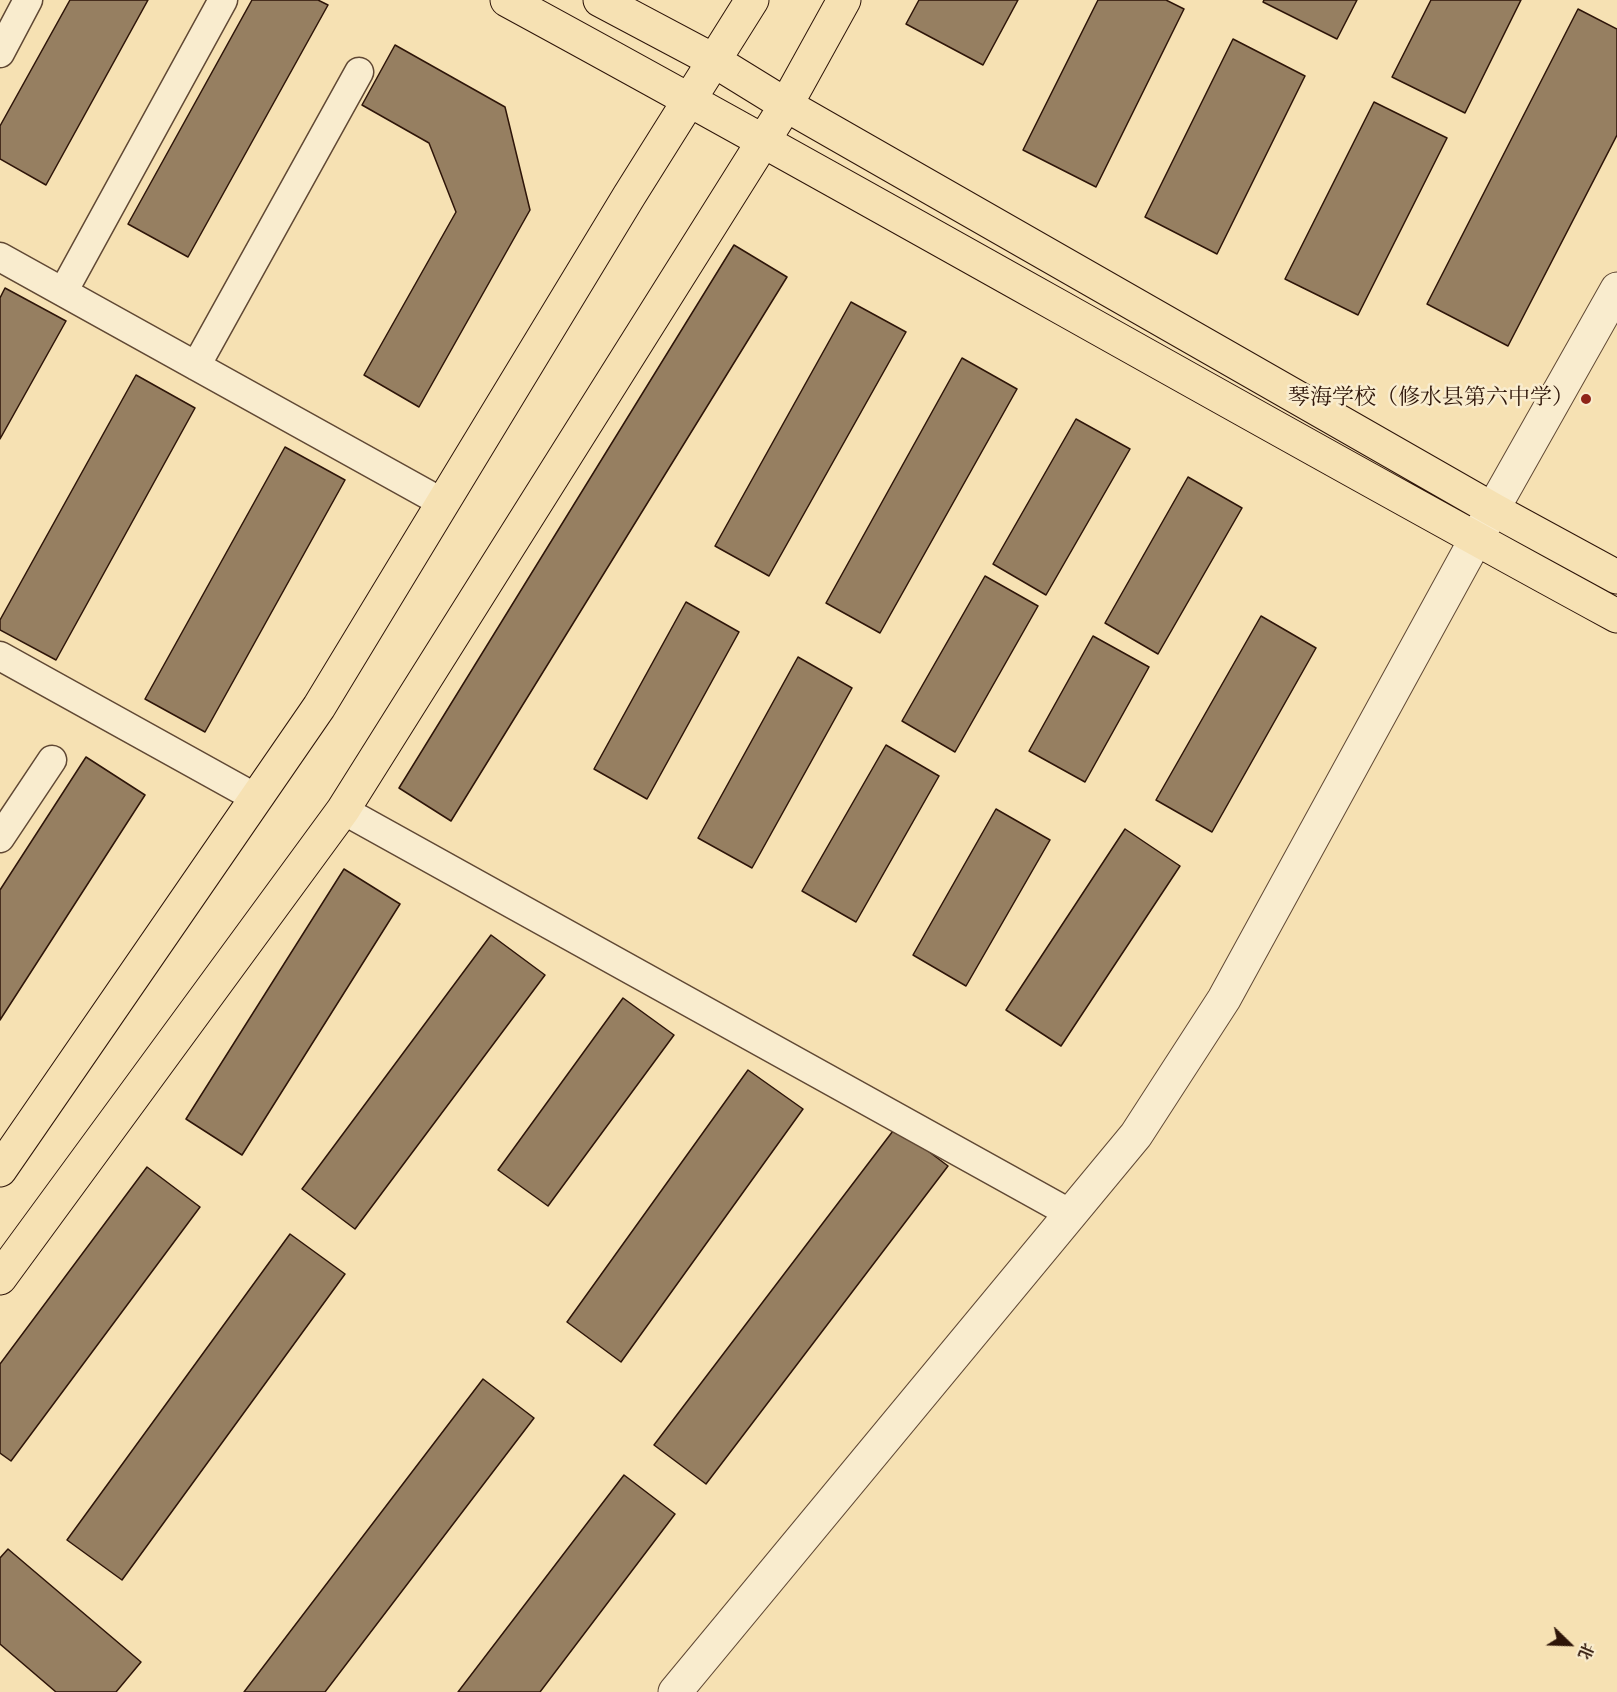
<!DOCTYPE html>
<html>
<head>
<meta charset="utf-8">
<style>
	body { margin:0 }
	#map { position:relative; width:1617px; height:1692px; overflow:hidden; background:#f6e1b3; font-family:"IM FELL DW Pica","Noto Serif SC",serif }
	canvas { display:block }
	.north { position:absolute; left:1539px; top:1614px; width:60px; height:60px; -webkit-text-stroke:4px #f9ecce; paint-order:stroke; rotate:113deg; font-size:16px; font-weight:700; line-height:24px; text-align:center; color:#2e1509 }
	.north::after { content:''; display:block; margin:auto; width:21px; height:27px; background:#2e1509; clip-path:polygon(50% 0,100% 100%,50% 72%,0 100%) }
</style>
</head>
<body>
<div id="map">
<canvas width="1617" height="1692"></canvas>
<div class="north">北</div>
</div>
<script>
const context = document.querySelector('canvas').getContext('2d');
context.lineJoin = 'round';
function fill(path, color) {
  context.fillStyle = color;
  context.fill(path, 'evenodd');
}
function trace(path, color, width, dash) {
  context.strokeStyle = color;
  context.lineWidth = width;
  context.lineCap = dash ? 'butt' : 'round';
  context.setLineDash(dash || []);
  context.stroke(path);
}
function label(font, color, halo, rows, align = 'center') {
  context.font = font + ' "IM FELL DW Pica","Noto Serif SC",serif';
  context.lineWidth = 5;
  context.setLineDash([]);
  context.textBaseline = 'middle';
  context.strokeStyle = halo;
  context.fillStyle = color;
  for (const [text, x, y, turn = 0] of rows) {
    context.save();
    context.translate(x, y);
    context.rotate((+turn || 0) * Math.PI / 180);
    context.textAlign = isNaN(turn) ? turn : align;
    if (halo) context.strokeText(text, 0, 0);
    context.fillText(text, 0, 0);
    context.restore();
  }
}
const building = new Path2D(`
	M70 0H148L46 185 0 159V126Z
	M252 0H318L328 5 188 257 128 224Z
	M919 0H1018L983 65 906 24Z
	M1098 0H1166L1184 9 1096 187 1023 150Z
	M1264 0H1357L1337 39 1263 2Z
	M1431 0H1521L1465 113 1392 77Z
	M1578 9 1617 29V135L1508 346 1427 304Z
	M1233 39 1305 76 1217 254 1145 217Z
	M395 45 505 107 530 210 419 407 364 375 456 212 429 143 362 105Z
	M1374 102 1447 138 1358 315 1285 279Z
	M734 245 787 277 451 821 399 788Z
	M5 288 66 321 0 439V298Z
	M851 302 906 332 769 576 715 546Z
	M962 358 1017 389 880 633 826 603Z
	M136 375 195 408 56 660 0 630V620Z
	M1076 419 1130 449 1046 595 993 564Z
	M285 447 345 480 205 732 145 699Z
	M1188 477 1242 508 1158 654 1105 623Z
	M985 576 1038 606 955 752 902 721Z
	M686 602 739 632 647 799 594 769Z
	M1261 616 1316 648 1212 832 1156 800Z
	M1093 636 1149 667 1085 782 1029 751Z
	M798 657 852 688 752 868 698 838Z
	M886 745 939 776 856 922 802 891Z
	M86 757 145 795 0 1020V890Z
	M996 809 1050 840 966 986 913 955Z
	M1125 829 1180 866 1061 1046 1006 1010Z
	M344 869 400 904 242 1155 186 1119Z
	M491 935 545 975 355 1229 302 1189Z
	M623 998 674 1035 548 1206 498 1170Z
	M748 1070 803 1109 621 1362 567 1322Z
	M896 1127 948 1166 706 1484 654 1445Z
	M147 1167 200 1207 11 1461 0 1453V1364Z
	M290 1234 345 1274 122 1580 67 1540Z
	M483 1379 534 1418 325 1692H244Z
	M624 1475 675 1514 540 1692H458Z
	M8 1549 141 1662 116 1692H56L0 1644V1558Z`);
const minor = new Path2D(`
	M0 53 28 0
	M0 257 443 503
	M63 292 223 0
	M196 366 359 72
	M0 656 256 798
	M343 810 1071 1214
	M0 838 52 760`);
const tertiary = new Path2D(`
	M675 1692 1136 1135 1224 999 1476 539 1617 289`);
const primary = new Path2D(`
	M507 0C879 202 1245 414 1617 616
	M600 0 713 60 786 105 1494 510 1617 577
	M0 1170 319 707 629 196 752 0
	M0 1278 343 810 786 105 844 0`);
const markers = [
	[1586,399,6,"#8f2418"]
];
const poiNames = [
	["琴海学校（修水县第六中学）",1574,399]
];
fill(building, '#967f61');
trace(building, '#2e1509', 1.5);
trace(minor, '#604834', 31);
trace(tertiary, '#604834', 35);
trace(primary, '#2e1509', 35);
trace(minor, '#f9ecce', 28);
trace(tertiary, '#f9ecce', 33);
trace(primary, '#f6e1b3', 33);
for (const [x, y, r, color] of markers) {
  const dot = new Path2D();
  dot.arc(x, y, r, 0, 2 * Math.PI);
  context.fillStyle = color;
  context.fill(dot);
  trace(dot, '#f9ecce', 2);
}
label('22px', '#2e1509', '#f9ecce', poiNames, 'right');
</script>
</body>
</html>
